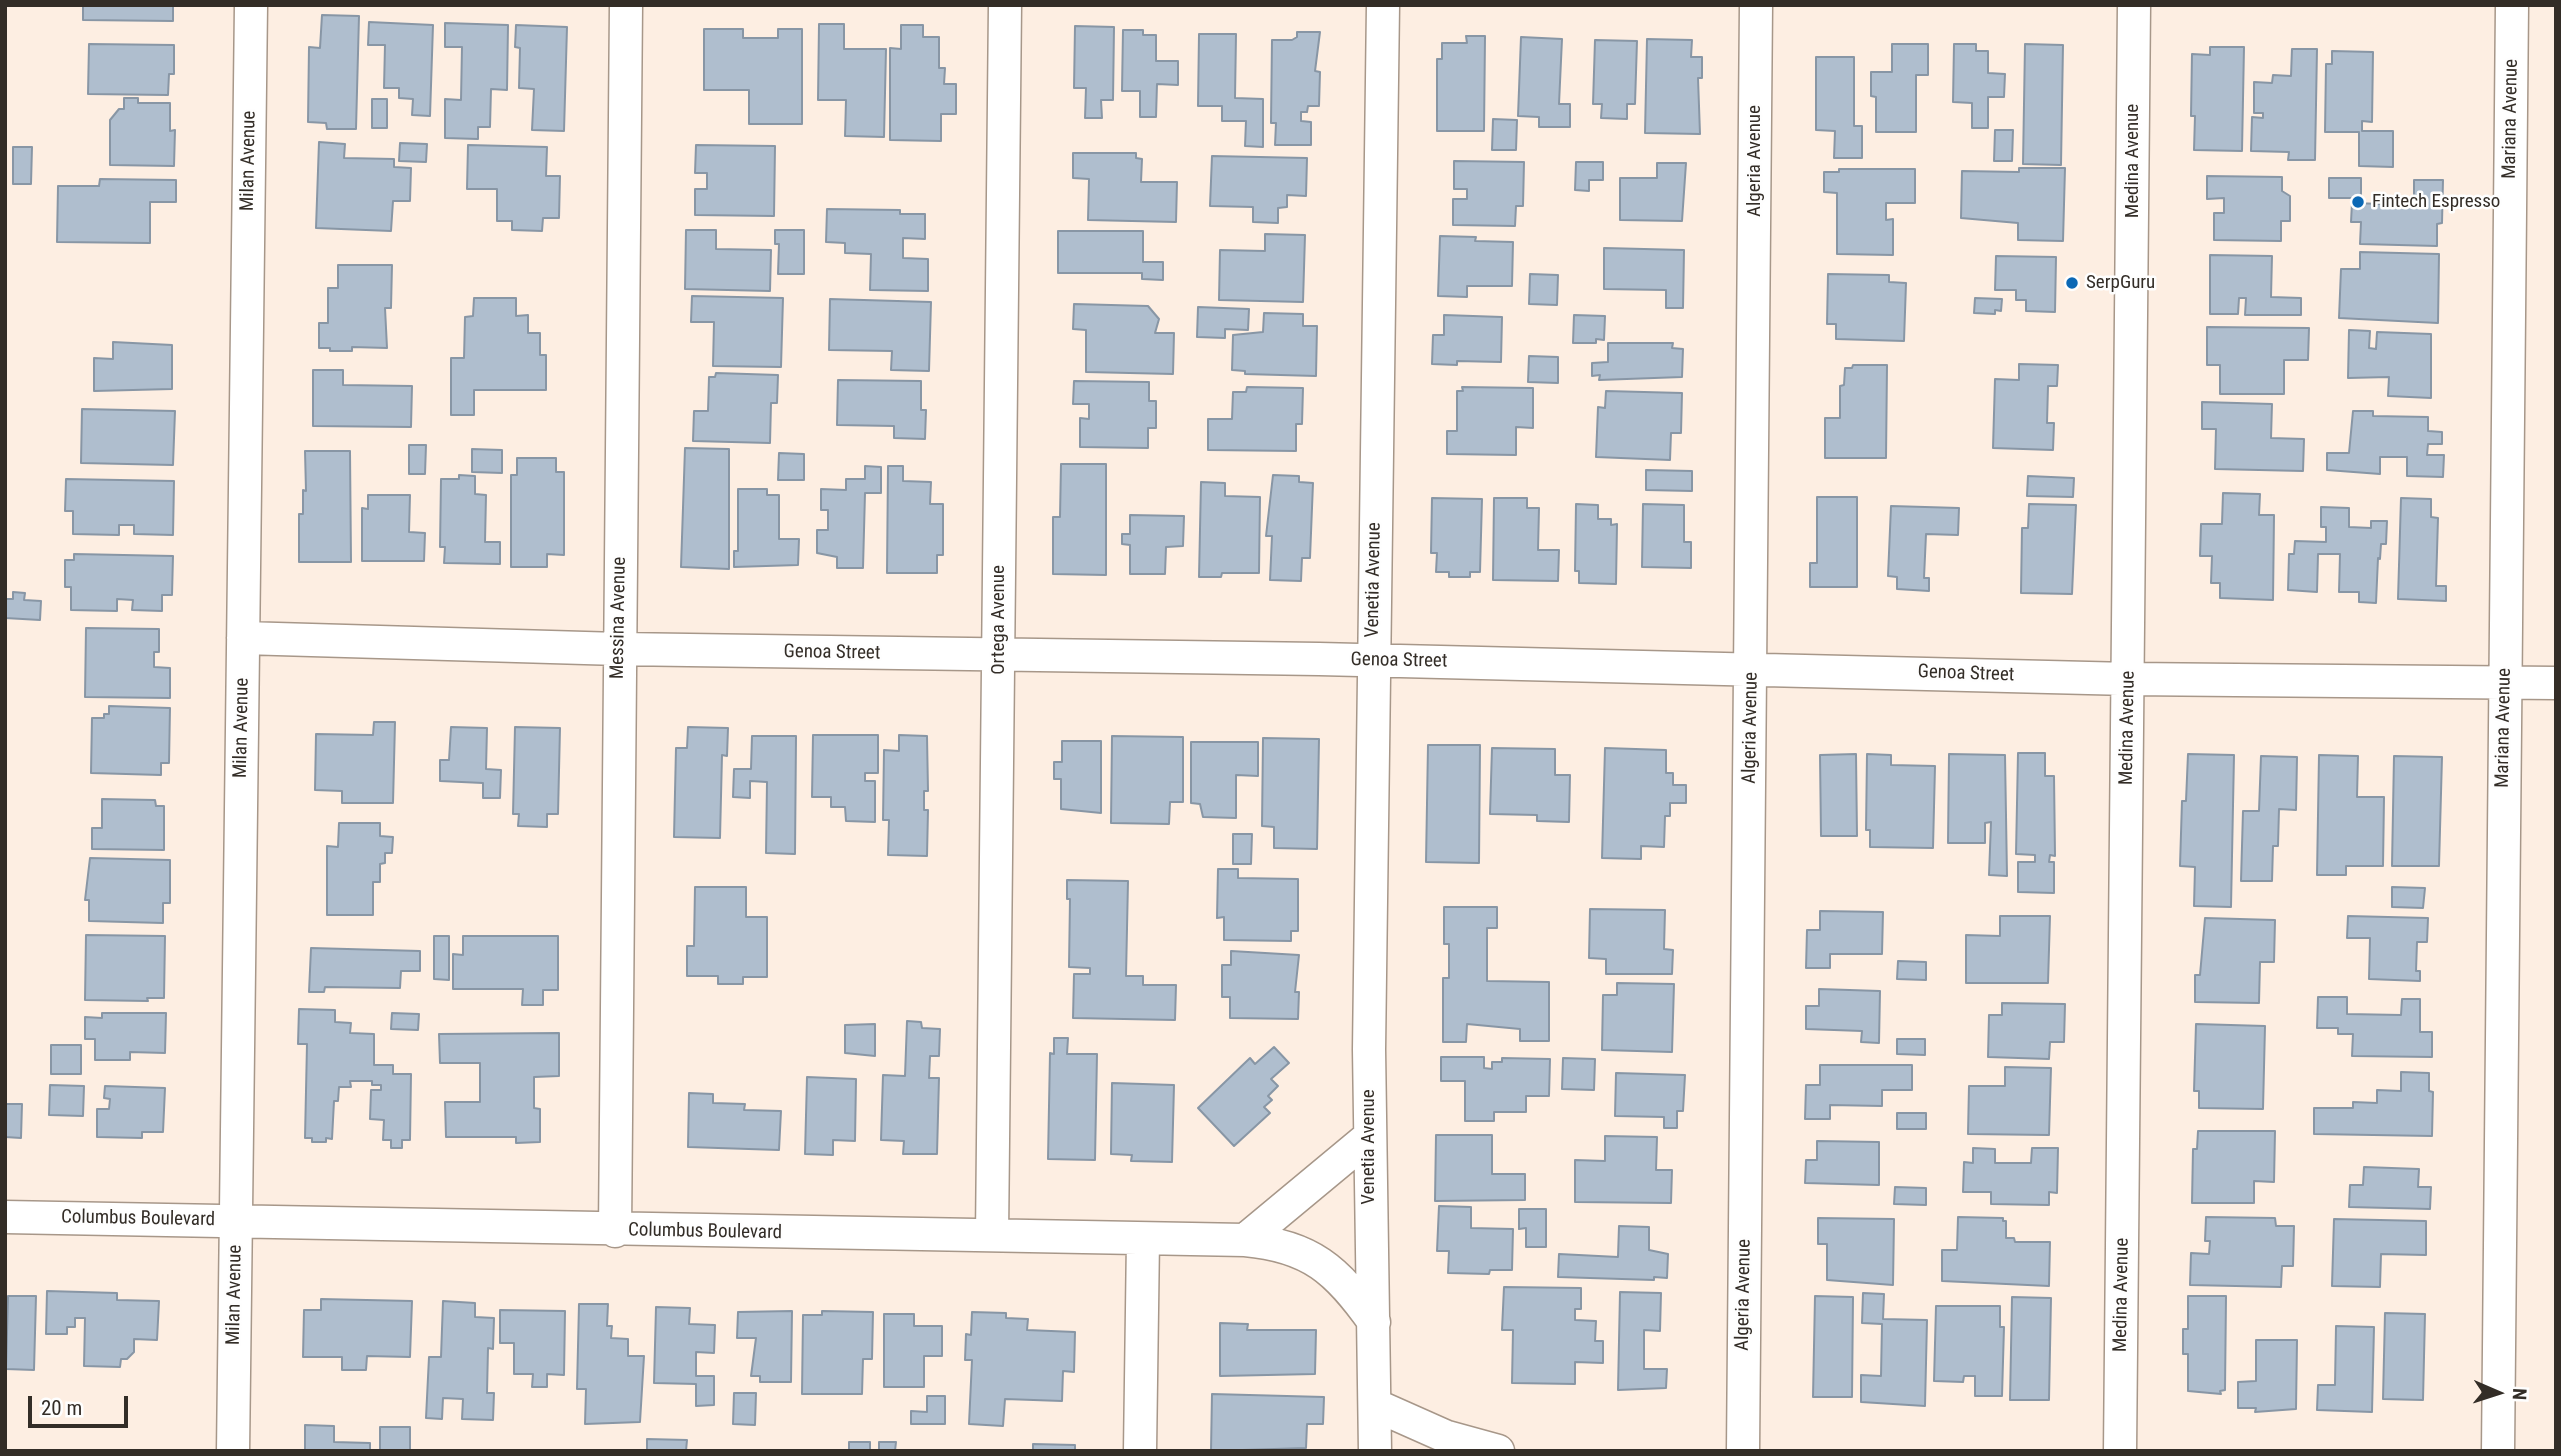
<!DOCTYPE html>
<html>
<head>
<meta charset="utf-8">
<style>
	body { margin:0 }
	#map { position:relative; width:2561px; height:1456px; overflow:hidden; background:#fdeee2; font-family:"Roboto Condensed",sans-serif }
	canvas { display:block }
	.frame { position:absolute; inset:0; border:7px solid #332d27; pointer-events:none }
	.north { position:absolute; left:2463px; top:1358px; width:70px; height:70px; -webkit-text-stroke:5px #fefefe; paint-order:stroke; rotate:93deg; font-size:19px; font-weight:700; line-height:28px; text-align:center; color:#332d27 }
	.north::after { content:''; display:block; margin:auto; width:24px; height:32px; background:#332d27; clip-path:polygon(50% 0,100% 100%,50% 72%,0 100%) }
	.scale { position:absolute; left:28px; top:1396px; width:100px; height:32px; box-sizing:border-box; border:4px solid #332d27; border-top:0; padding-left:9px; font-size:21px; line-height:24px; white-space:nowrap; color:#332d27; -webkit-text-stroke:5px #fefefe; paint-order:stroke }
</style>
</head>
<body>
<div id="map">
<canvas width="2561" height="1456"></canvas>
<div class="frame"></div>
<div class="north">N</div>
<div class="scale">20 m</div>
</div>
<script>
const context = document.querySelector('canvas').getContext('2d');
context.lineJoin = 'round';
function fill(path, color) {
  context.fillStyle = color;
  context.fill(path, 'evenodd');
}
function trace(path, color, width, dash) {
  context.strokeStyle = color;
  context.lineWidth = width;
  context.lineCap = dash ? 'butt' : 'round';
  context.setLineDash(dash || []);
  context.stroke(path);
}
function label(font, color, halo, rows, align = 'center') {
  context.font = font + ' "Roboto Condensed",sans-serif';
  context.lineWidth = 5;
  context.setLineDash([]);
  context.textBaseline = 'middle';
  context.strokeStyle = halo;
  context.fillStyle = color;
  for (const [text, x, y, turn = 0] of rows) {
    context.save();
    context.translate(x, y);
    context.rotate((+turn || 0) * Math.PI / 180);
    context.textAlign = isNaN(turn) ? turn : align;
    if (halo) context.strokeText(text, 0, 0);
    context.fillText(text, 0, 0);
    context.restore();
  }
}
const building = new Path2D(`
	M83 5H173V21L83 20Z
	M322 15 359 16 356 129H327L326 123 308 122 309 47 320 48Z
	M369 22 433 25 430 116 412 115 413 99 399 98V88H384L385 45H368Z
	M445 23 508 25 507 90 491 89 490 127H478V139L445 138V99L461 100 462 47H445Z
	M819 24H844V49H886L884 137 845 136 846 100H818Z
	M516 25 567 27 564 131 532 130 534 89 519 88 520 48 515 47Z
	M901 25H923V37H939V68H945L944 84H956V114H941V141L890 140V48L901 49Z
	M1075 26 1114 27 1113 100H1101L1102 118H1085L1086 88H1074Z
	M704 29H743V38H778V29H802V124H749V90H704Z
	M1123 30H1143V35H1156V61H1178V85L1157 84 1156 117H1140V91H1122Z
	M1297 32H1320L1315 71 1320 72 1319 106H1308L1307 112H1301V121L1311 122V145H1275L1276 123H1271L1272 40H1292L1297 37Z
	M1199 34H1236L1235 98 1263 99V147L1245 146 1246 121H1222V106H1198Z
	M1466 36H1485L1484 131H1437V59H1442V43H1467Z
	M1521 37 1562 39 1559 104H1570V127H1539V117L1518 116Z
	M1647 39 1692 40 1691 57H1702V78H1698L1700 134 1645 133Z
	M1595 40 1637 41 1635 104H1627V119L1601 118 1602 104H1593Z
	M89 44 174 45V74H169L168 95 88 94Z
	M1892 44H1928V75H1916V132H1876V97L1871 96V72H1892Z
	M1954 44H1976V51H1988V73L2005 74 2004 97H1988V128H1972V103L1953 102Z
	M2025 44 2063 45 2061 165 2023 164Z
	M2210 47H2244L2242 151 2194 150 2195 116H2191L2192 54 2210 55Z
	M2292 49H2317L2315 160H2288L2289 152 2251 151 2252 117 2263 118V113H2254V82L2272 83 2273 75 2291 76Z
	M2332 51 2373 52 2372 122 2362 121V131H2393V167L2359 166V132H2325L2326 64H2332Z
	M1816 57H1854V126H1862V158H1834L1835 131 1816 130Z
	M124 98H138V103H170V131L175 130 174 166 110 165V120L119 109H124Z
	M372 99H387V128H372Z
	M1493 119 1517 120 1516 150H1492Z
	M1995 130H2013L2012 161H1994Z
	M319 142 345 144 344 158 394 159V167L411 168 410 201H393L391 231 316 228Z
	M400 143 427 144 426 162 399 161Z
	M468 145 547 147 546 176H560L559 218H543L542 231 512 230V221H497V189H467Z
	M696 145 775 146 774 216 695 215V189H707V173H695Z
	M13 147H32L31 184H13Z
	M1073 153H1136V158L1142 159 1141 182H1177L1176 222 1088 220 1089 179 1073 178Z
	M1212 156 1307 158 1306 196 1287 195V207L1278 208V223L1253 222V207L1210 206Z
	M1454 161 1524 162 1523 206H1516L1515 226 1453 225V199H1467V189H1454Z
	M1576 162H1603V180H1589V191L1575 190Z
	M1657 163H1686L1682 221 1620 220V178H1657Z
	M2019 168H2065L2063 241 2018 240V223L1961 218 1962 171 2019 172Z
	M1839 169H1915V203H1886V220L1893 219V255L1837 254V193L1824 192V172H1839Z
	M2207 176 2282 177V191L2290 196V221H2281V241L2214 240V213H2224V198L2207 199Z
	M2329 178H2361V198H2329Z
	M100 179 176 180V202H150V243L57 242 58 186H99Z
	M2414 180H2443L2442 223 2437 224V246L2360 244 2361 222H2351L2352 203 2414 205Z
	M827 209 900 210V214H925V239L903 238V258L928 259V291L870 290 871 254 845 253V243L826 242Z
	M686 230H716V249L771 250 770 291 685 289Z
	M775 230H804V274H778L779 244H775Z
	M1058 231H1143V262H1163V280L1142 279V273H1058Z
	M1265 234 1305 235 1303 302 1219 300 1220 250 1265 251Z
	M1440 236 1476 237 1475 241 1513 242 1512 286H1467V297L1438 296Z
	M1604 248 1684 250 1683 308H1666V290L1604 289Z
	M2360 252 2439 254 2438 323 2339 318 2341 269H2360Z
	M2210 255 2272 256 2271 297 2301 298V315H2245L2246 298H2239L2238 314H2210Z
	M1996 256 2056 257 2055 312 2026 311V300H2016V290H1995Z
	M338 265H392L391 308H385L387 348 352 347V351H330V348H319V323H328V288H338Z
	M1530 274 1558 275 1557 305 1529 304Z
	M1828 274 1889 275V282L1906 283 1904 341 1836 339V324H1827Z
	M692 296 783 298 781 367 713 366 714 322H691Z
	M474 298H516V316L528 315V333H540V355H546V390H474V415H451V358H464L465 317 473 316Z
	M1975 298 2002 299 2001 311 1995 310V314L1974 313Z
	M830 299 931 302 929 371 891 370 892 351 829 350Z
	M1074 304 1148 306 1159 319 1155 333H1174L1173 374 1086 372V330L1073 329Z
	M1198 307 1249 309 1248 330 1225 329V338L1197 337Z
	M1264 313 1303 314V326H1317L1316 376 1245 374V371L1232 370 1233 335 1263 332Z
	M1444 315 1502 317 1501 362 1457 361V365L1432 364 1433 335H1444Z
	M1574 315 1605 316 1604 340 1596 339V343H1573Z
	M2207 327 2309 328 2308 360H2284V394H2220V365H2207Z
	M2349 330 2370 331 2369 348 2376 349 2377 332 2431 334V398L2388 396 2389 377 2348 378Z
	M113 342 172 345V389L94 391V358L113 359Z
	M1608 343H1673L1672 348 1683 349 1682 377 1599 380 1600 375 1592 376V363L1608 362Z
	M1529 356 1558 357V383L1528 382Z
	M2019 364 2058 365 2057 386H2048L2047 423H2054L2053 450 1993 448 1995 379 2019 380Z
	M1853 365H1887L1886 458H1825V418H1840V386L1844 385 1845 368H1852Z
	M313 370H343V385L412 386 411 427 313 426Z
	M716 373 778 375 777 403H771L770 443 693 441 694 411H708L709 377H715Z
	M838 380 921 381V410H926L925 439 894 438V426L837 425Z
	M1074 381 1149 382V401H1156V428H1148V448L1080 447V418L1089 419V404H1073Z
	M1247 387 1303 388 1302 424H1296V451L1208 450V419H1232L1233 392H1246Z
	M1462 387 1533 388V428L1516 427V455L1447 454V431H1457V391H1463Z
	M1606 391 1682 393 1681 433H1671L1670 460 1596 457 1598 407 1605 408Z
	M2202 402 2272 404 2271 438 2304 439 2303 471 2215 469 2216 429H2202Z
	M82 409 175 411 173 465 81 463Z
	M2353 411H2373V416L2428 417V431L2442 432V444H2428L2427 455H2444L2443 477 2407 476V457H2380V474L2327 470V453H2349Z
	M409 445H426L425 474H409Z
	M685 448 729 449V569L681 567Z
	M472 449 502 450V473L472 472Z
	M305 451H350L351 562H299V514H303V490L306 491Z
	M779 453 804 454V480H778Z
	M517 458H556V472H564V555L547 554V567H511V475H517Z
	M1061 464H1106V575L1053 574V517H1060Z
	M865 466 881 467V493H865L863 568H837V557L817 553V530H828V510H821V489L846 490V479H865Z
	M888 466H903V481L931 482 930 504H943V555H937V573H887Z
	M1646 470 1692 471V491L1646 490Z
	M459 475 475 476V494L486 495 485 542H500V564L444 563 445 547H440L441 479H459Z
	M1273 475 1299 476V482L1313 483 1310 558H1302L1301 581 1270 580 1272 536H1266Z
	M2028 476 2074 478 2073 497 2027 496Z
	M66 479 174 481 173 535 134 534V525H119V535L73 534V511H65Z
	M1201 482 1225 483V496L1260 497 1259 573H1222L1221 577H1199Z
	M738 489H767V495H779V539H799L798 565 734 567V551H738Z
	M2223 493 2260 494 2259 515H2274L2273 600 2220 598V583H2211L2212 556H2200L2201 524H2222Z
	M368 495H410L409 532 425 533 424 561H362V508L368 509Z
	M1817 497H1857V587H1810V563H1817Z
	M1432 498 1482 499 1480 572H1470V577H1449V572H1436L1437 553H1431Z
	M1494 498H1527V508H1539L1538 550H1559L1558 581 1493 580Z
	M2401 498 2431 499V517L2438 518 2436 586H2446V601L2398 599Z
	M1576 504 1598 505V519H1611V525L1617 524 1616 584 1579 583V571H1575Z
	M1643 504 1684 505V542H1691V568L1642 567Z
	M2029 504 2076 505 2072 594 2021 593 2022 528H2028Z
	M1891 506 1959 508 1958 535 1926 534 1924 578H1929V591L1897 589V577L1888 576Z
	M2321 507 2349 508V527L2371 528V521H2387L2386 544H2381L2380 559 2378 558 2376 603 2359 602V592H2339L2340 554H2318L2317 592 2288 590 2289 554H2294L2295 541 2326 542V527H2321Z
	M1130 515 1184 516 1183 546 1166 547 1165 574H1130V545L1122 544V534H1130Z
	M74 554 173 556 172 595H162V611L132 610 133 600 117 599V611L71 610V587H65V560H74Z
	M13 592 25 593 24 600 41 601 40 620 5 618V599H13Z
	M86 628 159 629V652H154V667L170 668V698L85 697Z
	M109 706 170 708 169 763H161V775L91 773 92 718H104V714H109Z
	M374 722H395L393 803H342V791L315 790 316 734 373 735Z
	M451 727 487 728 486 769 501 770 500 798H483V783L440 781V760H449Z
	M515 727 560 728 558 814H547V827L518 826 519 814H513Z
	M688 727 728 728 727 756 722 755 720 838 674 837 676 748H687Z
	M813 735H878V773H865V781H875V822L846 821 845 807H831V797H812Z
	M899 735 927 736 928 791H924V810H928L927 856 888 855 889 820H883L884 750 899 751Z
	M752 736H796L795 854 766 853 767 782 750 781V798L733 797 734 769H751Z
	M1112 736 1183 737V802H1170L1169 824 1111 823Z
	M1263 738 1319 739 1317 849 1274 848V827L1262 826Z
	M1062 741H1101V813L1061 809V779H1054V762H1062Z
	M1191 742H1258V776L1236 775V818L1203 817 1200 804 1191 803Z
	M1428 745H1480L1479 863 1426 862Z
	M1492 748 1555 749V775H1570L1569 822 1537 821V815L1490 814Z
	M1605 748 1666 750V773H1673V785H1686V803H1670V816H1665L1664 847 1641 846V859L1602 858Z
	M2018 753H2045V776H2054L2055 856 2050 855 2049 862H2054V893L2018 892V862H2035V855L2016 854Z
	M1856 754 1857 836H1821L1820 755Z
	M1867 754 1891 755V765L1935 766 1933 848 1870 847V830H1866Z
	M1949 754 2005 755 2007 876 1989 875 1991 822 1985 823V843H1948Z
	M2188 754 2234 755 2231 907 2194 906 2195 867 2180 866 2182 801H2186Z
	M2319 755 2358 756 2357 797H2384L2383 866H2346V875H2317Z
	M2261 756 2297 757 2296 810 2279 809 2278 846H2273L2272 881H2241L2243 811H2259Z
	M2394 756 2442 757 2439 866H2392Z
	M102 799 155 800 156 806H164V850L92 849V828H102Z
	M339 823H380V836L393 837 392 853H385V863L380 864V882H373V915H327V846L338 847Z
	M1233 834H1252L1251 864H1233Z
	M90 858 170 860V903H163V923L89 921V900H85Z
	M1218 869H1238V878L1298 879V931H1291V941L1224 940V917L1217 918Z
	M1067 880 1128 881 1126 976H1143V985H1176L1175 1020 1073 1018 1074 974H1090V968L1069 967 1070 899H1067Z
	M695 887H746V917H767V977H743V984H718V976H687V946H694Z
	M2392 887 2425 888 2423 908 2392 907Z
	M1444 907H1497V928H1487V981L1549 982V1041H1520V1029L1467 1024 1466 1042H1443V978H1449V944H1444Z
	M1590 909 1665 910 1664 949 1673 950 1672 974H1606V959L1589 958Z
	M1820 911 1883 912 1882 954H1830V968H1806L1807 930H1820Z
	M2000 916H2050L2048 983H1966V935L2000 936Z
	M2348 916 2428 918 2427 942H2417L2416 971H2420V981L2369 979 2370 938H2347Z
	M2205 918 2275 920 2274 962H2260L2259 1003 2195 1002V975H2200Z
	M86 935 165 936 164 998H147L148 1001 85 1000Z
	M434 936H449V980L434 979Z
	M463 936H558V990H543V1005H522L523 989H453V954L463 955Z
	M311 948 420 951V971H401L400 988 325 987 324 992H309Z
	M1231 951 1299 955 1295 992H1299L1298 1019 1230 1018V997H1222V965H1231Z
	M1898 961 1926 962V980L1897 979Z
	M1617 983 1674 984 1672 1052 1602 1050 1603 995H1617Z
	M1819 989 1880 991 1879 1043 1861 1042 1862 1031 1806 1029V1006H1819Z
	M2318 997H2347V1014L2401 1015 2402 999H2420V1032H2432V1057L2352 1056 2353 1034H2338V1028H2317Z
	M2002 1003 2065 1004 2064 1042H2050L2049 1059 1988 1057 1989 1015H2002Z
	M299 1009 335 1010V1022L351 1023 350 1033 374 1034V1065H393V1074H411L410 1140H402V1148H391V1140H383L384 1120 370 1119 371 1090H381V1085H372V1081H350L351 1087H339L338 1101H334L332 1139 326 1138V1142H312V1138H305L307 1044H298Z
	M102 1013H166L165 1053 130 1052V1060H95V1039H85V1017L102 1018Z
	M392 1013 419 1014 418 1030 391 1029Z
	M907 1021 921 1022 922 1028 940 1029 939 1056H930L929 1078H939L937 1154H903L904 1141 881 1140 883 1075 905 1076Z
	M875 1024V1056L845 1053V1025Z
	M2196 1024 2265 1026 2263 1109 2199 1108V1091H2194Z
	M559 1033V1076L534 1077V1108L540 1109V1142L516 1143V1137H446L445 1102H480V1063H440L439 1034Z
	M1054 1038H1068L1067 1054H1097L1095 1160 1048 1159 1050 1053 1054 1054Z
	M1897 1039H1925V1055L1897 1054Z
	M51 1045H81V1074H51Z
	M1274 1047 1289 1063 1271 1079 1278 1086 1268 1096 1272 1100 1264 1107 1270 1113 1234 1146 1198 1108 1250 1058 1255 1064Z
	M1441 1057H1484V1068L1492 1069V1062H1502V1058L1550 1059 1549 1096H1526V1112H1494V1121H1465V1081H1441Z
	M1563 1058 1595 1059 1594 1090 1562 1089Z
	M1820 1065H1912V1090H1882V1106L1830 1105V1119H1805L1806 1085H1820Z
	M2005 1067 2051 1068 2049 1135 1968 1134 1969 1086H2005Z
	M2401 1072 2429 1073V1091L2433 1092 2432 1136 2314 1134V1108H2353V1102L2377 1103V1090L2401 1091Z
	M1616 1073 1685 1075 1683 1111H1677V1128H1664V1117L1615 1116Z
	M807 1077 856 1079 855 1141 833 1140V1155L805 1154Z
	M1112 1083 1174 1085 1172 1162 1131 1161 1132 1155 1111 1154Z
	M50 1085 84 1086 83 1116 49 1115Z
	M105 1086 165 1088 163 1132H142V1138L97 1137V1109H109L110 1099 104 1098Z
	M689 1093 713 1094V1103L745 1104 744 1110 781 1111 779 1150 688 1147Z
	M5 1104H22L21 1138 5 1137Z
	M1897 1113H1926V1129H1897Z
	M2198 1131H2275L2274 1182 2254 1181V1203H2192L2193 1149H2197Z
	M1436 1135H1492V1174H1525V1200L1435 1201Z
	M1605 1136 1657 1137 1656 1170H1672L1671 1203 1575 1202V1160L1605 1161Z
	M1817 1141 1879 1142V1185L1805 1183 1806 1160H1817Z
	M1973 1148 1995 1149V1163H2031L2032 1148H2058L2057 1193 2049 1192V1205L1991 1204V1192H1963L1964 1162 1973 1163Z
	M2364 1167 2419 1169 2418 1187H2431L2430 1209 2349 1207 2350 1185H2363Z
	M1895 1187 1926 1188V1205L1894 1204Z
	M1439 1206 1471 1207V1228L1513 1229 1512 1270H1490L1489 1274 1448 1273 1449 1251H1437Z
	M1519 1209H1546V1247H1526V1228L1519 1229Z
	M1958 1217 2003 1218V1221H2006V1238H2014L2015 1242H2050L2049 1286 1942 1281V1250H1957Z
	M2206 1217 2275 1218 2276 1226H2294L2293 1266H2282L2281 1287 2190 1285 2191 1253 2209 1254 2210 1241H2205Z
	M1818 1218 1894 1219 1893 1285 1827 1280V1244H1818Z
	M2334 1219 2426 1221V1255L2381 1254 2380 1287 2332 1286Z
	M1619 1226 1649 1227V1250L1668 1254 1667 1278 1654 1277V1280L1558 1277 1559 1254 1618 1257Z
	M1504 1287 1581 1288V1309H1575V1320L1596 1321 1595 1341H1603V1363L1575 1362V1384L1512 1383 1513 1330H1502Z
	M47 1291 117 1293V1300L159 1301 157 1340 134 1339V1352L127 1359H121L120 1367 84 1366 85 1318H75V1327H67V1334H46Z
	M1620 1292 1661 1293 1660 1331 1644 1330V1369H1667L1666 1388 1618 1390Z
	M1863 1293 1884 1294 1883 1319 1927 1320 1925 1406 1861 1402V1375L1881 1376 1882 1324 1862 1323Z
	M8 1296H36L34 1370 6 1369Z
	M1815 1296 1853 1297 1852 1397H1813Z
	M2188 1296H2226L2225 1390 2220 1391 2221 1394 2188 1391V1354H2183V1329H2188Z
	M2012 1297 2051 1298 2049 1400H2010Z
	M321 1299 412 1301 410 1357 367 1356 366 1370H342V1357H303L304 1310H321Z
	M443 1301 475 1303V1317L494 1318 493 1349 488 1348 487 1393H494L493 1420 462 1419 463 1399 443 1398 442 1419 426 1418 429 1357H441Z
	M579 1304H608L607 1326H612L611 1338 628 1339V1356H644L640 1422 585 1424 586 1389H577Z
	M1936 1306H2000V1327H2004L2002 1396H1975V1376H1964L1963 1382 1934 1381Z
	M656 1307 690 1308 689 1324 715 1325 714 1353 696 1352V1376H714V1405L696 1406V1384L654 1383Z
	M500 1310 565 1311 564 1375 547 1374V1387H532L533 1374H514V1343H500Z
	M792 1311 791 1382H760V1376H751L756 1338H737L738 1312Z
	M822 1311 873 1312 872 1359H863L862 1394H802L803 1315H822Z
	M972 1312 1006 1313V1318L1028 1319 1027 1330 1075 1332 1074 1372 1063 1371 1062 1401 1005 1399 1003 1426 969 1424 972 1360H965L966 1334 971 1335Z
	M2385 1313 2425 1314 2423 1400 2383 1399Z
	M884 1314H914V1326H942V1356H924V1387H884Z
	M1220 1323 1248 1324 1247 1330H1316L1315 1374 1220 1376Z
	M2336 1326 2374 1327 2372 1412 2317 1410 2318 1385H2335Z
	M2256 1340H2297L2296 1409 2255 1412 2256 1408H2238V1382L2256 1381Z
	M734 1393H756L755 1425 733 1424Z
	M1212 1394 1324 1397 1323 1424H1307L1306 1448 1211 1451Z
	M927 1396H945V1424H911V1411L927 1412Z
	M305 1425 334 1426V1442L370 1443V1451H305Z
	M380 1427H410V1451H380Z
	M647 1439 687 1440 686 1451H647Z
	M849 1442H870V1451H849Z
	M879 1442H896L895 1451H879Z
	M1033 1444 1075 1445V1451H1033Z`);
const street = new Path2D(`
	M243 638 619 649 1319 659 2129 679 2556 683
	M5 1217 1245 1240C1311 1246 1337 1270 1374 1322
	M615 1231 626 5
	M992 1235 1005 5
	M1245 1240 1369 1137
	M1375 1405 1447 1437 1498 1451
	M233 1451 251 5
	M1140 1451 1143 1239
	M1375 1451 1369 1049 1383 5
	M1743 1451 1756 5
	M2120 1451 2134 5
	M2498 1451 2512 5`);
const markers = [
	[2358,202,7,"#0b68b5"],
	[2072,283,7,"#0b68b5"]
];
const streetNames = [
	["Mariana Avenue",2511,119,-89],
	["Milan Avenue",249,161,-89],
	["Algeria Avenue",1755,161,-90],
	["Medina Avenue",2133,161,-90],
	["Venetia Avenue",1374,580,-89],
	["Messina Avenue",619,618,-89],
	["Ortega Avenue",999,620,-90],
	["Genoa Street",832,653,1],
	["Genoa Street",1399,661,1],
	["Genoa Street",1966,674,2],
	["Milan Avenue",242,728,-89],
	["Algeria Avenue",1751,728,-89],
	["Medina Avenue",2128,728,-89],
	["Mariana Avenue",2504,728,-89],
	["Venetia Avenue",1369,1147,-90],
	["Columbus Boulevard",138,1219,1],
	["Columbus Boulevard",705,1232,1],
	["Milan Avenue",235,1295,-89],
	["Algeria Avenue",1744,1295,-89],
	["Medina Avenue",2122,1295,-89]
];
const poiNames = [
	["Fintech Espresso",2372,202],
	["SerpGuru",2086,283]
];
fill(building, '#afbece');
trace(building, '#8896a5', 2);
trace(street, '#a79789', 35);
trace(street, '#fff', 32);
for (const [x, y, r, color] of markers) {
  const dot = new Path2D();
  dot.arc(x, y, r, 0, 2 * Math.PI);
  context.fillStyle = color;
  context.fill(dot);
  trace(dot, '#fefefe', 2.5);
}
label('19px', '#332d27', '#fefefe', streetNames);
label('19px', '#332d27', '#fefefe', poiNames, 'left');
</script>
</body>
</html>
